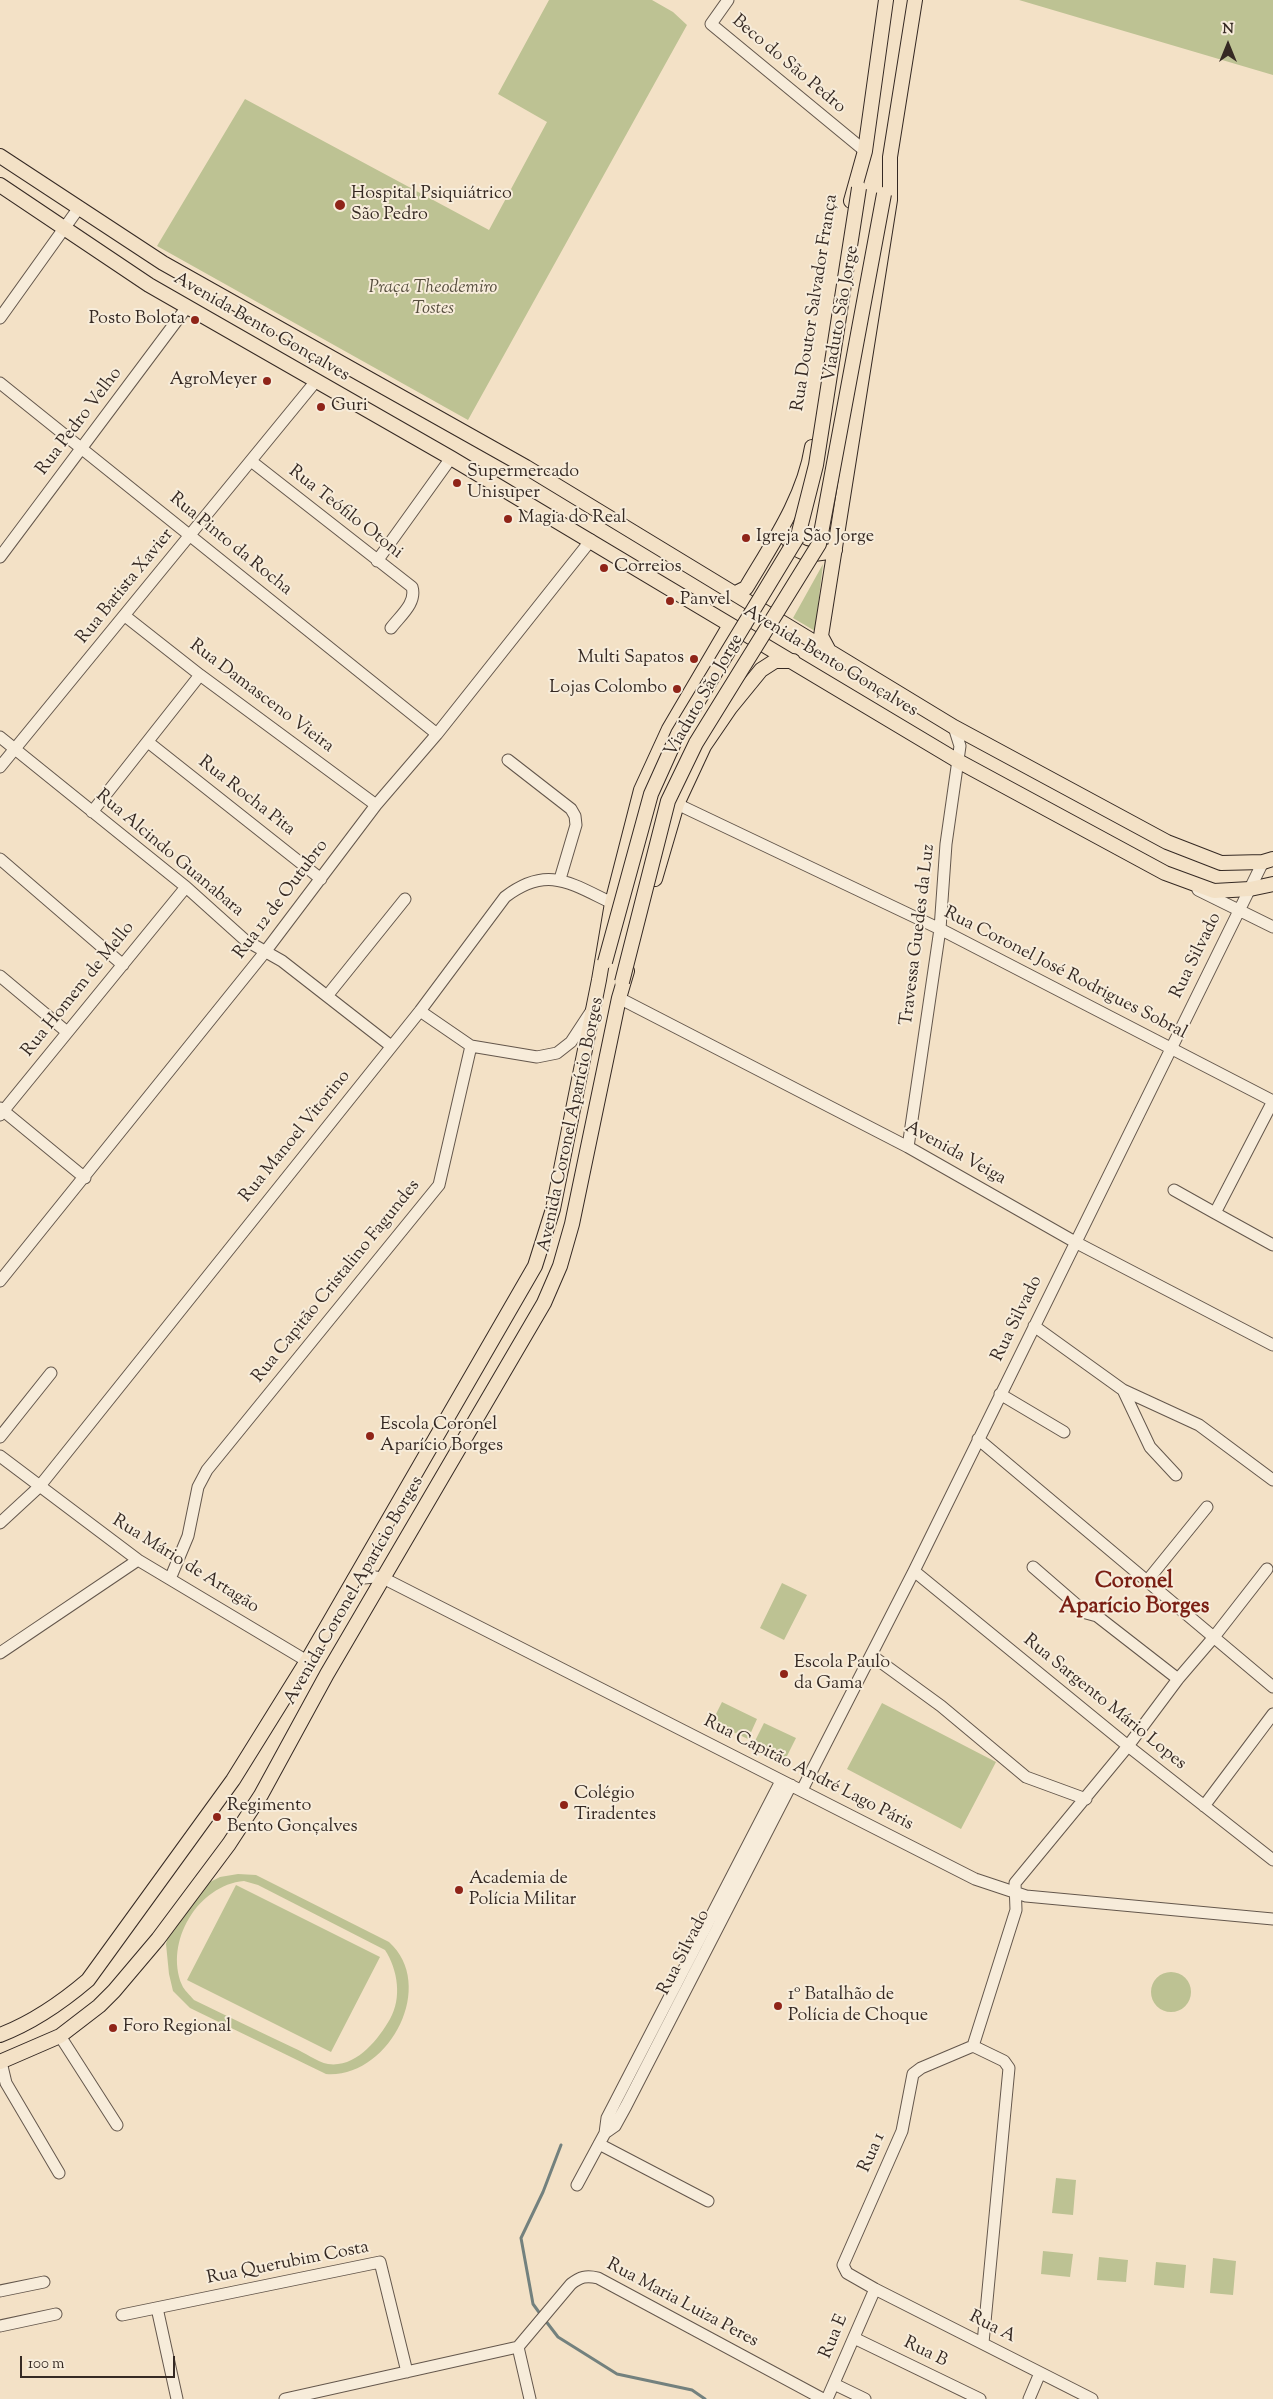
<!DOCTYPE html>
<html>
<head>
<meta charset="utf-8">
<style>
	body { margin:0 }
	#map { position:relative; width:1273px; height:2399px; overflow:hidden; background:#f3e1c6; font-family:"Sorts Mill Goudy",serif }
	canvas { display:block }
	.north { position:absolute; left:1203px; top:20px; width:50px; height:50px; -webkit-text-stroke:4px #f7ecda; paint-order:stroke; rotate:0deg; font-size:14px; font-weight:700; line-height:20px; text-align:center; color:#352923 }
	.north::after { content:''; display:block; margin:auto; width:18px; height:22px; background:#352923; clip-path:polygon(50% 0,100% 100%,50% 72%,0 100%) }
	.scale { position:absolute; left:20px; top:2356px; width:155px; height:22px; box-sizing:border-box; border:2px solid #352923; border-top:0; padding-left:6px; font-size:15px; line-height:18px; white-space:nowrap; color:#352923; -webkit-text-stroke:4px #f7ecda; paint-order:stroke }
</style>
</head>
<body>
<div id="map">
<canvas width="1273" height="2399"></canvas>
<div class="north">N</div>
<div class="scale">100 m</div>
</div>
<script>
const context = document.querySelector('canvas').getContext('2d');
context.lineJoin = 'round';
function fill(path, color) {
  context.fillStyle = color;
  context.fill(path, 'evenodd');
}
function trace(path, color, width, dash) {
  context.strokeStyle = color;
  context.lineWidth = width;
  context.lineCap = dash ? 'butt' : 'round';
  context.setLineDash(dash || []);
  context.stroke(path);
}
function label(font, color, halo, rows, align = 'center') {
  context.font = font + ' "Sorts Mill Goudy",serif';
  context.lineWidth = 4;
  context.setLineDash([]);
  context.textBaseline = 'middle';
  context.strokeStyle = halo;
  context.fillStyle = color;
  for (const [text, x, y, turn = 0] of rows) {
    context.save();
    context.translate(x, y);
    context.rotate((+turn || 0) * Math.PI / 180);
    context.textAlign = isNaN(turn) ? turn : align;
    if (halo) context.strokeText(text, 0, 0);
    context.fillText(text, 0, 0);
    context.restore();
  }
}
const green = new Path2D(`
	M549 0H652L673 12 687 25 468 420 157 246 245 99 489 230 547 122 498 94Z
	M1019 0H1273V75Z
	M823 564 815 631 793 618Z
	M782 1583 807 1595 784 1640 760 1628Z
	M722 1702 757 1719 748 1739 712 1722Z
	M882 1703 996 1762 961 1829 847 1769Z
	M764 1723 796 1738 786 1758 754 1743Z
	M238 1874 256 1875 389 1942C438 1986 388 2079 326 2074L190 2008 173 1991 169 1974 166 1944 171 1927 208 1883 220 1877ZM244 1881 258 1885 385 1950C398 1970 402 1998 390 2019 378 2040 356 2068 328 2064 317 2062 304 2052 294 2048 260 2032 227 2016 194 2000 190 1995 184 1990 182 1985 164 1942 198 1885 244 1881Z
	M236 1885 380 1957 331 2052 187 1980Z
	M1151 1992a20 20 0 1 1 40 0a20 20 0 1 1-40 0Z
	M1056 2178 1076 2180 1073 2215 1052 2213Z
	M1043 2251 1073 2254 1070 2277 1041 2274Z
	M1099 2257 1128 2260 1126 2282 1097 2280Z
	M1213 2258 1236 2261 1233 2295 1210 2293Z
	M1156 2262 1186 2265 1184 2288 1154 2285Z`);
const stream = new Path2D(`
	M541 2315 533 2304 521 2238 543 2192 561 2145
	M545 2320 558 2337 617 2374 692 2390 705 2399`);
const minor = new Path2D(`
	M728 0 711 24 865 151
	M0 318 78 209
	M0 383 437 734
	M251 461 412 587C417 603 400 616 391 628
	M0 557 187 307
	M377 561 451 458
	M125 616 200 675 376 805
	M0 737 186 887 245 940 282 961 391 1046
	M148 742 321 879
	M508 760 571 809 575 816 576 825 560 879
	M0 767 316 381
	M677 804 940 929 1273 1101
	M92 812 200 675
	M0 859 123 965
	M1198 890 1273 927
	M0 976 67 1032
	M327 996 405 899
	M619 998 908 1147 1075 1242 1273 1345
	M420 1011 471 1046 537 1057 557 1053 571 1042 592 1010
	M1273 1101 1215 1213 1273 1245
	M0 1108 85 1178
	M0 1115 186 887
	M908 1147 940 929 946 844 960 746 954 727
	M1174 1190 1215 1213
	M0 1281 265 952 376 805 437 734 591 540
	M1034 1326 1123 1390 1150 1447 1176 1475
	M1123 1390 1199 1425 1273 1480
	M1000 1394 1064 1432
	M0 1437 51 1373
	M978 1439 1273 1687
	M0 1456 138 1560 307 1661
	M0 1523 39 1487 420 1011 505 897C547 865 570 883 612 903
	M1033 1567 1086 1613 1097 1616 1178 1679
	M914 1571 1128 1746 1273 1860
	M170 1579 188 1536 198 1487 207 1470 439 1185 471 1046
	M353 1579 375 1577 383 1578 975 1879 1026 1896 1273 1919
	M1147 1581 1207 1507
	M0 1653 138 1560
	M871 1655 941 1706 1026 1777 1086 1799
	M802 1790 914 1571 1263 862
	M1204 1806 1273 1714
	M60 2036 117 2125
	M973 2046 921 2068 913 2074 902 2131 843 2265 847 2273 875 2289 1092 2399
	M1 2062 6 2083 59 2173
	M605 2133 615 2126 626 2106 791 1785
	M599 2144 708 2201
	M577 2185 605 2133 607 2118 781 1781
	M0 2291 44 2282
	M157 2308 177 2399
	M122 2315 380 2262 407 2372
	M0 2326 56 2314
	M854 2338 980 2399
	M983 2343 1009 2068 1004 2061 973 2046 1016 1910 1015 1883 1128 1746 1178 1679 1214 1637 1267 1569
	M518 2347 571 2284C580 2277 586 2275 598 2278L823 2399
	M518 2347 530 2399
	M834 2384 865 2399
	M285 2399 518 2347
	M827 2399 875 2289
	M1029 2399 1040 2373`);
const major = new Path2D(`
	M0 156 163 263 526 467 954 727 1167 842 1221 863 1263 862 1273 859
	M0 185 149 285 451 458 958 761 1165 873 1214 891 1250 889 1273 884
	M851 201 865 151 886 0
	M782 529C794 555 808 558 835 550
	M736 593 746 588C772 544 804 498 812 447
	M829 651 821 636 890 200V157L915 0
	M655 879 677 804 704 746 730 708 761 670 775 661H793
	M0 2035C34 2022 61 2003 88 1980L233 1780 307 1661 535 1266 553 1209 599 980 612 903 641 790 669 729 730 625
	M0 2062 60 2036 99 2006 114 1991 158 1939 229 1844 261 1795 327 1674 544 1303 560 1266 572 1224 619 998 627 971`);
const majorBridge = new Path2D(`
	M605 962 651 794 678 734 798 536 816 465 859 188
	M622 982 668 801 696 743 819 544 884 194`);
const markers = [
	[340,205,6,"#8f2418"],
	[195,320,5,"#8f2418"],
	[267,381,5,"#8f2418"],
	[321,407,5,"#8f2418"],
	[457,483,5,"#8f2418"],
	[508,519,5,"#8f2418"],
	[746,538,5,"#8f2418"],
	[604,568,5,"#8f2418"],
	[670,601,5,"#8f2418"],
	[694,659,5,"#8f2418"],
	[677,689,5,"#8f2418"],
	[370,1436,5,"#8f2418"],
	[784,1674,5,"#8f2418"],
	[564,1805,5,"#8f2418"],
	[217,1817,5,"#8f2418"],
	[459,1890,5,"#8f2418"],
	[778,2006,5,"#8f2418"],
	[113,2028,5,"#8f2418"]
];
const streetNames = [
	["Beco do São Pedro",788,65,40],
	["Rua Doutor Salvador França",816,303,-81],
	["Viaduto São Jorge",842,314,-80],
	["Avenida Bento Gonçalves",261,328,30],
	["Rua Pedro Velho",80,422,-53],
	["Rua Teófilo Otoni",345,513,38],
	["Rua Pinto da Rocha",230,545,39],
	["Rua Batista Xavier",126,587,-51],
	["Avenida Bento Gonçalves",830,662,31],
	["Viaduto São Jorge",705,696,-60],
	["Rua Damasceno Vieira",261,697,37],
	["Rua Rocha Pita",246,797,38],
	["Rua Alcindo Guanabara",169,854,40],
	["Rua 12 de Outubro",282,900,-53],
	["Travessa Guedes da Luz",919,935,-83],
	["Rua Silvado",1197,956,-64],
	["Rua Coronel José Rodrigues Sobral",1065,974,27],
	["Rua Homem de Mello",79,990,-51],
	["Avenida Coronel Aparício Borges",572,1125,-78],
	["Rua Manoel Vitorino",296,1137,-51],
	["Avenida Veiga",955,1154,29],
	["Rua Capitão Cristalino Fagundes",337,1282,-51],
	["Rua Silvado",1018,1319,-64],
	["Rua Mário de Artagão",185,1565,32],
	["Avenida Coronel Aparício Borges",355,1591,-60],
	["Rua Sargento Mário Lopes",1104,1703,39],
	["Rua Capitão André Lago Páris",808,1774,27],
	["Rua Silvado",685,1953,-63],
	["Rua 1",873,2153,-66],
	["Rua Querubim Costa",288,2264,-11],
	["Rua Maria Luiza Peres",682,2304,28],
	["Rua A",992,2328,27],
	["Rua E",835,2337,-67],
	["Rua B",925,2353,26]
];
const poiNames = [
	["Hospital Psiquiátrico",351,195],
	["São Pedro",351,216],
	["Posto Bolota",185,320,"right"],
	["AgroMeyer",257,381,"right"],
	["Guri",331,407],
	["Supermercado",467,473],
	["Unisuper",467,494],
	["Magia do Real",518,519],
	["Igreja São Jorge",756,538],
	["Correios",614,568],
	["Panvel",680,601],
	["Multi Sapatos",684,659,"right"],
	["Lojas Colombo",667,689,"right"],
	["Escola Coronel",380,1426],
	["Aparício Borges",380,1447],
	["Escola Paulo",794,1664],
	["da Gama",794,1685],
	["Colégio",574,1795],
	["Tiradentes",574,1816],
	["Regimento",227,1807],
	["Bento Gonçalves",227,1828],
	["Academia de",469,1880],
	["Polícia Militar",469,1901],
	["1º Batalhão de",788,1996],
	["Polícia de Choque",788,2017],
	["Foro Regional",123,2028]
];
const parkNames = [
	["Praça Theodemiro",433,289],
	["Tostes",433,310]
];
const districtNames = [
	["Coronel",1134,1583],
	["Aparício Borges",1134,1608]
];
fill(green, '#bdc293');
trace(stream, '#73817e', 3);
trace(minor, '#64574c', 13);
trace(major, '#352923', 16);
trace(minor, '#f7ecda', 11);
trace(major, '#f3e1c6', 14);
trace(majorBridge, '#352923', 16, []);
trace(majorBridge, '#f3e1c6', 14);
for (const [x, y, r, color] of markers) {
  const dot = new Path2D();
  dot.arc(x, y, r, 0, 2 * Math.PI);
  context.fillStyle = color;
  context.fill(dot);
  trace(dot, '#f7ecda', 2);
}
label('18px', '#352923', '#f7ecda', streetNames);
label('18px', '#352923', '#f7ecda', poiNames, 'left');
label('italic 18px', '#574f3f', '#f7ecda', parkNames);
label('bold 22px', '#7a1f14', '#f7ecda', districtNames);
</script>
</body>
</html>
